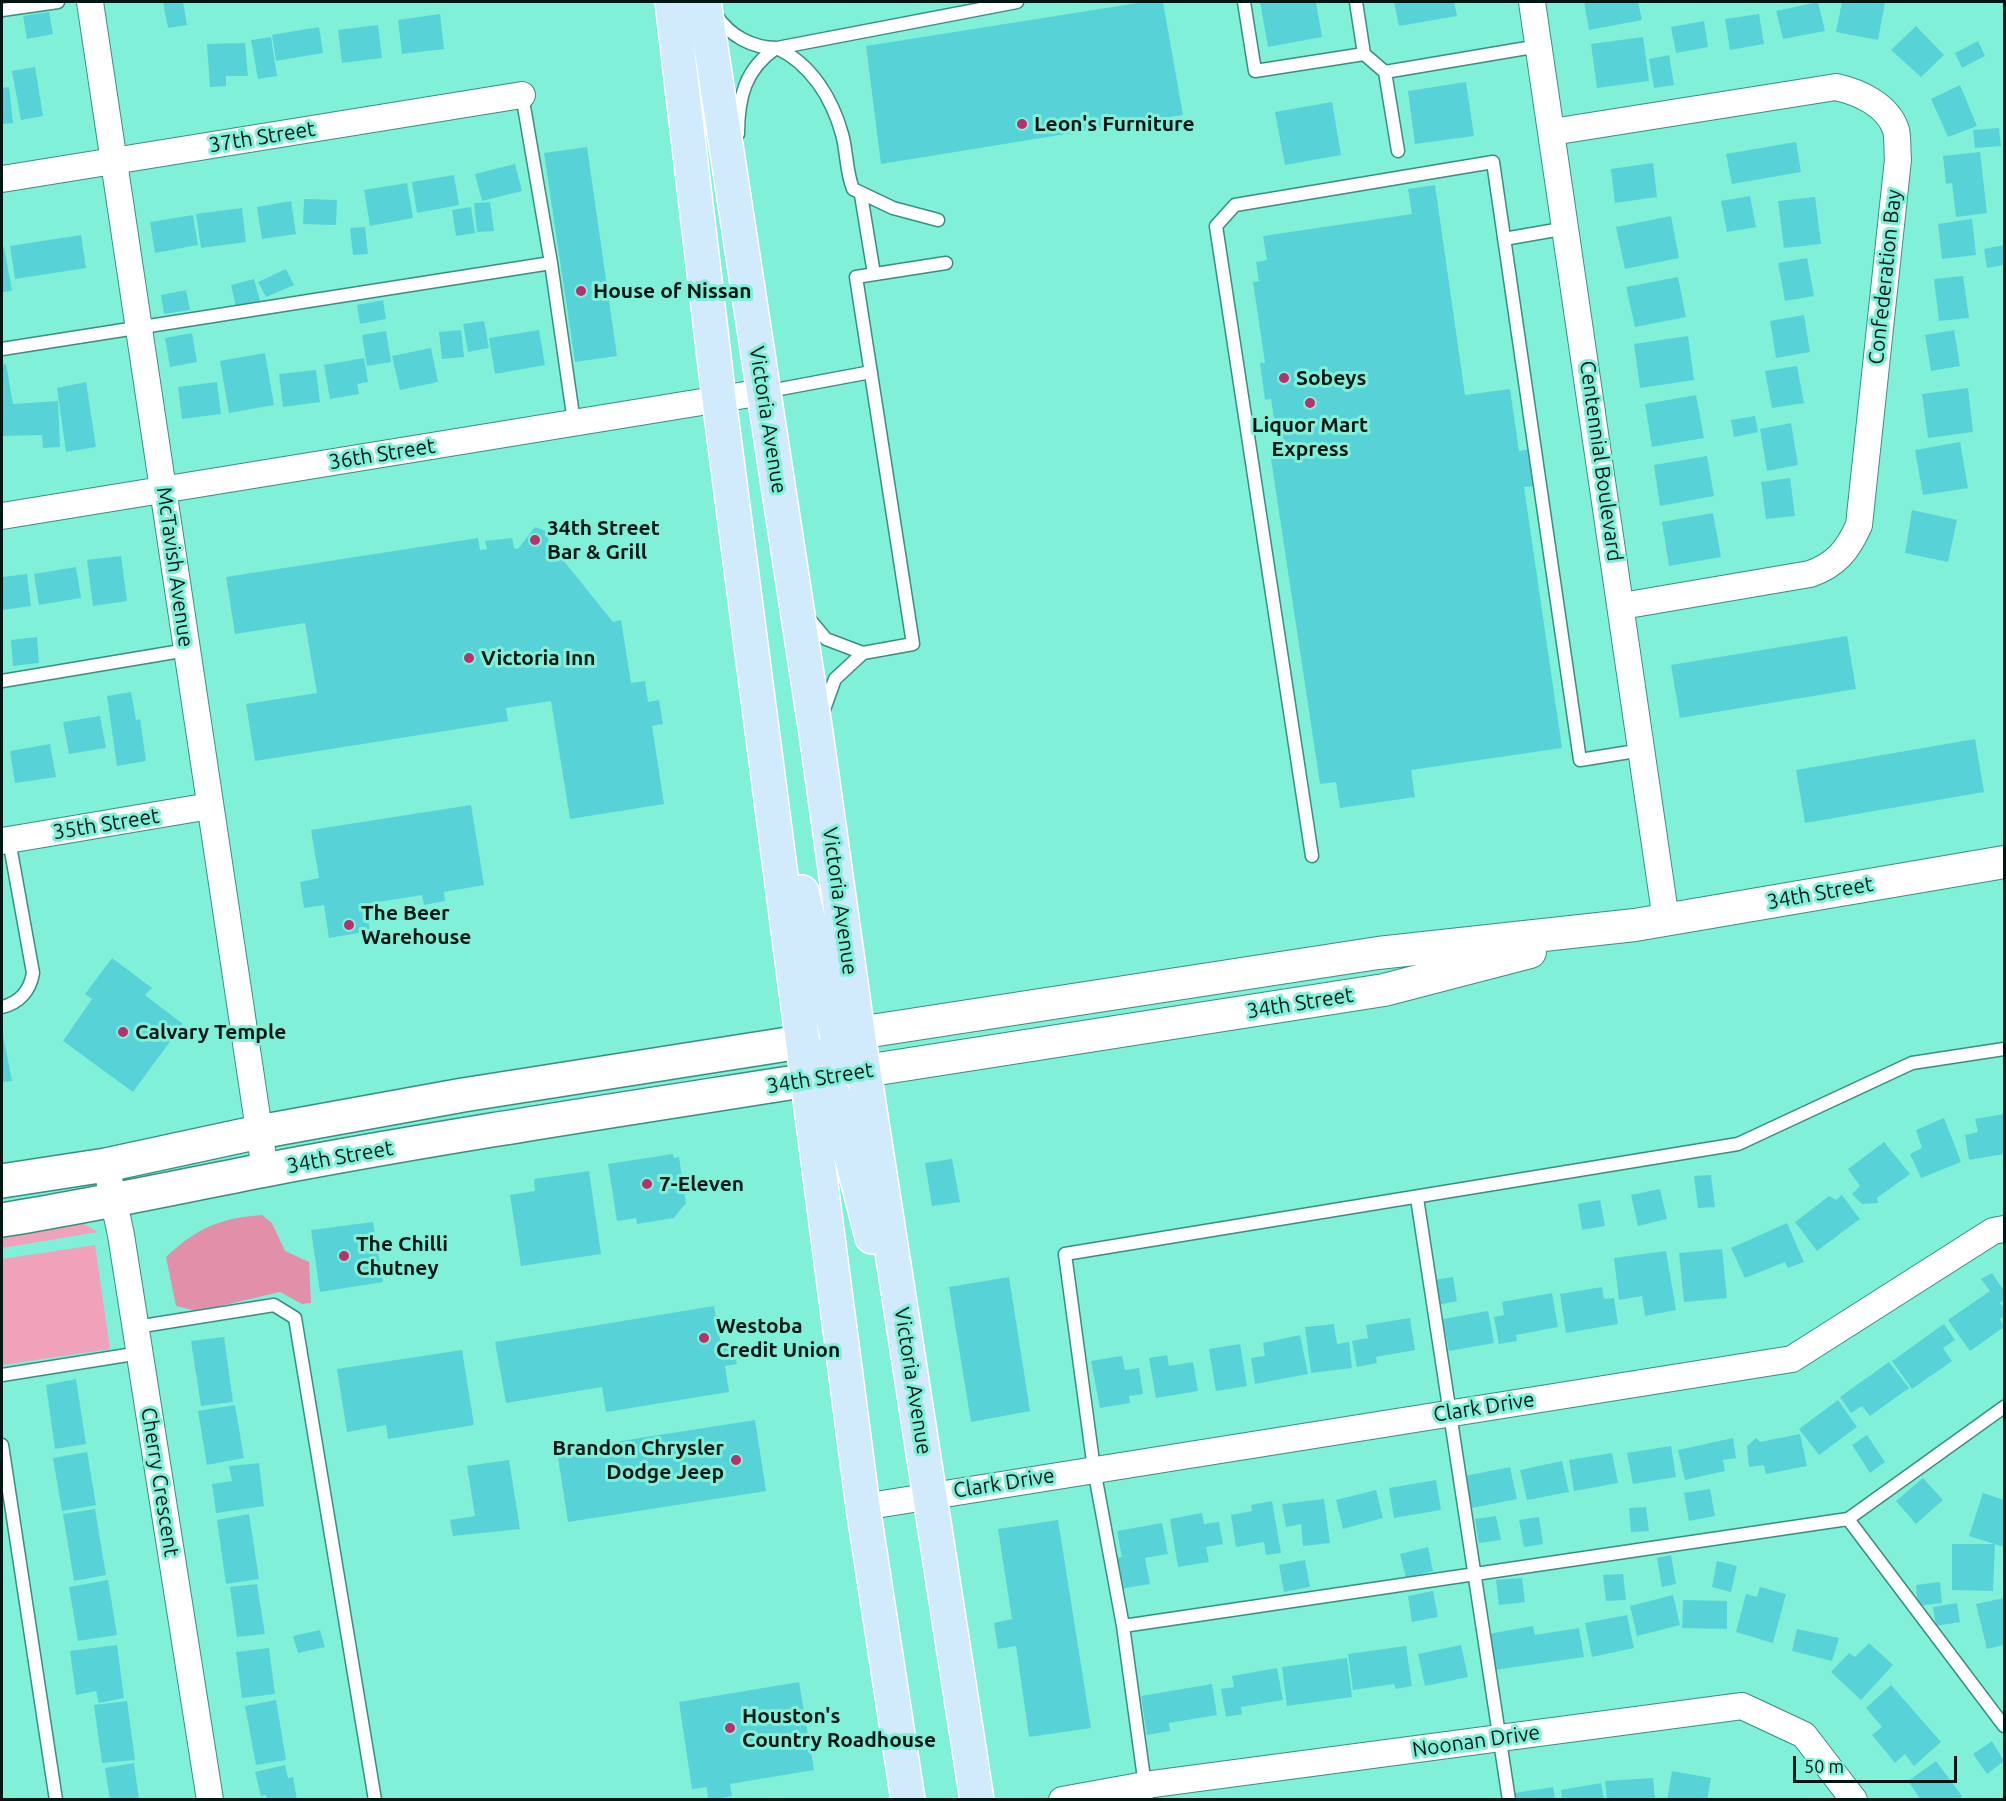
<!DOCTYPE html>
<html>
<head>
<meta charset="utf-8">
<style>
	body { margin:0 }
	#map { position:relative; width:2006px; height:1801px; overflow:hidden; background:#80f0d9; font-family:Ubuntu,sans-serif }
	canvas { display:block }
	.frame { position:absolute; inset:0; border:3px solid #011713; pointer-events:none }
	.scale { position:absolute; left:1793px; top:1756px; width:164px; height:27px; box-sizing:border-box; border:3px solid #011713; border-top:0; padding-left:8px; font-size:18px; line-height:21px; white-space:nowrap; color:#011713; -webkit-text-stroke:4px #80f0d9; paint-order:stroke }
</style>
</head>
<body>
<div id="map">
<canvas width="2006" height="1801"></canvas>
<div class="frame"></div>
<div class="scale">50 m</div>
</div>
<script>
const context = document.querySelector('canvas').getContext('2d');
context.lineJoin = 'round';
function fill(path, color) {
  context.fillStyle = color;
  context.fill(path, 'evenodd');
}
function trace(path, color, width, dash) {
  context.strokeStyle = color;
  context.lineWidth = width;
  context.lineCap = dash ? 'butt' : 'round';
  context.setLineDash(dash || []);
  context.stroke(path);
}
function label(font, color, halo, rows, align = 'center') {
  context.font = font + ' Ubuntu,sans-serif';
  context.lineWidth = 6;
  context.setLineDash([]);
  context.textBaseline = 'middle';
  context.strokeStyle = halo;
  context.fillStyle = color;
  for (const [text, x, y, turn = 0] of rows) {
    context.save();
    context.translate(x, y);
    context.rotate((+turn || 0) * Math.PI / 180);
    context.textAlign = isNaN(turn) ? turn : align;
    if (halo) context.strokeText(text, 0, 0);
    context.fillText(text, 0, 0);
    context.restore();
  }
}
const green = new Path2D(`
	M80 1222 98 1232 2 1248V1234Z
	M95 1245 110 1349 2 1365V1259Z`);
const forest = new Path2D(`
	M262 1215 272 1223 285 1251 309 1262 311 1303 302 1304 280 1292 198 1311 176 1306 166 1257C197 1228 220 1218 262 1215Z`);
const building = new Path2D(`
	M163 2H183L187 25 168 28Z
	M1144 2H1163L1183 115 881 164 866 46Z
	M1260 2H1316L1322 37 1268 47Z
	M1394 2H1454L1457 16 1399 26Z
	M1584 2H1638L1642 20 1589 30Z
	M1818 2 1825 31 1783 39 1776 11Z
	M1842 2H1885L1878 40 1836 32Z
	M49 12 53 34 27 39 23 16Z
	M440 14 444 49 402 54 398 20Z
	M1759 14 1764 44 1730 50 1725 19Z
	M1704 21 1708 47 1676 53 1671 27Z
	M378 25 382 58 342 63 338 30Z
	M1916 26 1944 55 1921 77 1891 50Z
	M319 27 323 53 276 61 272 35Z
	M271 37 277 76 258 79 251 40Z
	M1643 37 1649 81 1597 88 1591 44Z
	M1978 41 1985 56 1962 68 1955 53Z
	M245 43 248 76H226V86L210 87 207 44Z
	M1669 55 1674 85 1654 88 1649 59Z
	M35 67 43 116 21 120 12 71Z
	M1466 82 1474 136 1415 144 1408 91Z
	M1960 85 1977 126 1948 137 1931 99Z
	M9 87 13 123 2 124V88Z
	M1332 102 1341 155 1285 165 1275 112Z
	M1999 128 2001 146 1975 148 1973 130Z
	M1796 142 1801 172 1732 184 1726 154Z
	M587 147 617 356 575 362 544 153Z
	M1980 152 1987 213 1956 217 1952 183 1946 184 1943 156Z
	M1653 163 1657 197 1615 203 1611 169Z
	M515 164 522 191 482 201 475 174Z
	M454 175 459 205 417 213 412 182Z
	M407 183 413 218 370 226 364 190Z
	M1435 185 1465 395 1510 389 1519 451 1530 449 1535 486 1524 487 1562 748 1411 770 1415 797 1340 808 1336 782 1320 784 1270 452 1284 450 1280 424 1275 425 1271 399 1265 400 1260 363H1265L1253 282 1259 281 1256 262 1267 260 1263 236 1412 214 1408 189Z
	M1750 196 1756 227 1727 232 1721 201Z
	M1815 197 1821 244 1784 248 1778 201Z
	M304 199 337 200 336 225 303 224Z
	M291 201 296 234 262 239 257 207Z
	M490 202 494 231 477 232 474 203Z
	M471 207 475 233 456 236 452 210Z
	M242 208 246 242 201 248 196 214Z
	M193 215 198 245 155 253 150 222Z
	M1671 216 1679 258 1625 269 1616 227Z
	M1972 219 1976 255 1942 259 1938 224Z
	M365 227 368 254 353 255 350 228Z
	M81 235 86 268 15 279 10 246Z
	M2004 245V265L1987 268 1984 249Z
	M4 247 12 291 2 292V248Z
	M1807 258 1814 296 1785 301 1778 263Z
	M286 269 294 285 266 297 258 282Z
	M1963 276 1969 318 1939 321 1934 279Z
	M1678 277 1686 317 1635 327 1626 287Z
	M254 279 260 301 236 307 231 285Z
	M186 290 190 310 164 314 161 295Z
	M383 300 386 319 360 324 357 305Z
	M1804 315 1810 352 1776 358 1770 321Z
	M484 321 489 348 468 352 463 324Z
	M461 330 464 357 442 359 439 332Z
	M539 330 545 365 495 374 489 338Z
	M1954 330 1960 366 1931 371 1925 335Z
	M386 331 391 362 367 366 362 335Z
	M192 333 197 362 170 367 165 338Z
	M1688 336 1694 380 1640 388 1634 344Z
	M431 348 438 382 400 390 392 356Z
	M265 353 274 405 229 413 220 361Z
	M364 358 368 382 357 384 359 394 330 399 324 365Z
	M6 364 13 404 58 401 60 447 43 448 42 435 2 436V365Z
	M1797 366 1804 403 1772 408 1765 371Z
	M316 370 320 402 283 407 279 374Z
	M86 382 96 447 66 452 57 388Z
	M217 382 221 414 182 419 178 387Z
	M1968 388 1973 432 1928 438 1922 394Z
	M1696 395 1704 438 1652 447 1645 404Z
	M1755 416 1758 432 1734 437 1731 420Z
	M1791 423 1798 465 1767 471 1760 429Z
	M1960 442 1968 488 1923 495 1915 450Z
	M1707 456 1714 496 1660 506 1654 465Z
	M1790 478 1795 516 1766 519 1761 482Z
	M1912 510 1957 520 1948 562 1905 553Z
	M1713 513 1721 557 1669 566 1662 522Z
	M535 527 549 532 546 560 551 562 559 555 613 622 621 620 631 683 645 681 648 702 659 700 663 724 652 726 664 804 570 819 551 701 506 708 508 721 255 761 246 704 317 693 305 623 235 634 226 577 478 538 480 550 487 549 485 541 512 538 514 548 518 549Z
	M121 556 127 601 93 606 87 560Z
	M76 567 81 598 39 605 34 574Z
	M27 574 31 606 2 610V577Z
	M1847 636 1856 689 1680 718 1671 665Z
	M37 637 39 663 13 666 11 640Z
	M131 692 136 720 140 719 146 761 117 766 107 696Z
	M100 716 106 748 69 754 63 722Z
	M1975 739 1984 792 1805 823 1796 770Z
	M50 744 56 777 15 783 10 751Z
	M471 805 484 885 444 892 445 901 424 905 422 895 366 904 370 931 329 938 324 905 304 908 300 882 319 878 311 830Z
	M112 958 152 988 145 995 183 1024 133 1092 63 1041 92 999 85 994Z
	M2 1030 12 1081 2 1082Z
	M2004 1114V1154L1969 1160 1965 1135 1978 1132 1975 1119Z
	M1944 1118 1961 1162 1921 1178 1910 1154 1922 1148 1916 1130Z
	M1884 1142 1910 1174 1877 1198 1878 1203 1862 1204 1852 1194 1860 1186 1848 1169Z
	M673 1154 674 1158 679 1157 686 1203 674 1218 637 1224 636 1218 617 1221 608 1164Z
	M952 1159 960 1202 932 1206 925 1163Z
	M589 1171 601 1254 521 1266 510 1195 535 1191 534 1179Z
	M1711 1175 1715 1207 1698 1208 1694 1176Z
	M1660 1189 1667 1219 1638 1226 1631 1195Z
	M1842 1195 1860 1219 1817 1251 1795 1222 1829 1196 1836 1200Z
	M1600 1200 1605 1226 1582 1230 1578 1204Z
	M373 1222 383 1282 320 1292 311 1230Z
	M1787 1223 1804 1262 1788 1268 1785 1262 1745 1278 1731 1248Z
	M1722 1249 1727 1298 1684 1302 1679 1253Z
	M1666 1251 1676 1310 1645 1316 1642 1296 1619 1300 1614 1258Z
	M1992 1273 2004 1291V1300L2000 1303 2004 1308V1316L2000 1319 2004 1327 1970 1351 1948 1320 1990 1291 1981 1279Z
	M1009 1277 1030 1411 971 1422 949 1287Z
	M1453 1277 1457 1301 1438 1305 1434 1280Z
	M1602 1287 1604 1299 1614 1298 1618 1324 1566 1333 1560 1294Z
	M1552 1293 1558 1327 1516 1335 1517 1341 1499 1344 1494 1317 1504 1315 1502 1302Z
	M714 1306 721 1345 733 1343 737 1364 725 1366 729 1392 606 1412 602 1387 506 1403 495 1342Z
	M1488 1311 1494 1343 1449 1351 1443 1319Z
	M1410 1318 1415 1350 1376 1357 1377 1363 1357 1367 1352 1341 1368 1338 1366 1325Z
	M1334 1324 1337 1344 1349 1342 1352 1368 1311 1373 1305 1327Z
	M1944 1324 1955 1340 1943 1348 1952 1361 1912 1389 1892 1361Z
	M1300 1335 1308 1374 1255 1384 1251 1358 1265 1356 1263 1343Z
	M224 1337 233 1402 201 1406 191 1341Z
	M1240 1344 1247 1386 1216 1391 1209 1349Z
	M462 1350 474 1425 388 1439 386 1425 347 1432 337 1369Z
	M1167 1355 1169 1366 1193 1362 1198 1391 1156 1398 1149 1358Z
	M1122 1356 1125 1370 1139 1368 1143 1394 1129 1396 1130 1403 1100 1408 1091 1361Z
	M1889 1362 1909 1388 1870 1416 1862 1406 1851 1413 1840 1397Z
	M76 1379 86 1444 55 1449 46 1385Z
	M1838 1400 1857 1427 1819 1455 1799 1429Z
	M235 1405 244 1458 207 1465 198 1411Z
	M755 1420 766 1491 568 1522 557 1451Z
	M1800 1434 1807 1466 1766 1474 1764 1465 1749 1467 1747 1446 1756 1438 1760 1442Z
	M1867 1435 1885 1462 1870 1473 1852 1445Z
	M1733 1438 1736 1458 1723 1460 1725 1471 1685 1480 1678 1450Z
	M1671 1446 1676 1477 1633 1484 1627 1453Z
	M87 1452 96 1505 62 1511 53 1458Z
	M1612 1453 1618 1483 1574 1491 1569 1460Z
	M509 1460 520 1529 453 1536 450 1520 475 1516 467 1466Z
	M1562 1461 1569 1492 1527 1500 1520 1470Z
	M259 1463 264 1506 216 1513 212 1484 232 1481 229 1466Z
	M1510 1467 1517 1499 1472 1508 1465 1476Z
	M1923 1478 1943 1500 1916 1524 1896 1501Z
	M1436 1480 1441 1510 1394 1518 1389 1488Z
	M1710 1489 1715 1516 1689 1521 1684 1493Z
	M1376 1490 1383 1518 1343 1529 1336 1500Z
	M1983 1493 2004 1500V1547L1969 1536Z
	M1324 1499 1330 1543 1303 1546 1301 1524 1286 1527 1282 1504Z
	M1272 1501 1281 1553 1266 1555 1264 1542 1236 1547 1231 1515 1252 1511 1251 1505Z
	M1646 1507 1649 1531 1631 1532 1629 1508Z
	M95 1509 106 1575 74 1581 63 1514Z
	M1202 1513 1204 1524 1219 1522 1223 1544 1206 1547 1209 1562 1178 1567 1170 1519Z
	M249 1514 259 1579 226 1584 217 1520Z
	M1496 1516 1501 1540 1479 1543 1475 1519Z
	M1539 1517 1543 1544 1524 1547 1519 1520Z
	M1058 1520 1091 1728 1029 1737 1016 1646 998 1649 994 1623 1012 1619 998 1529Z
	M1162 1523 1168 1554 1145 1558 1150 1584 1120 1589 1115 1558 1122 1557 1117 1531Z
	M1952 1544H1995L1993 1591 1952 1590Z
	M1428 1547 1433 1571 1406 1578 1400 1554Z
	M1671 1555 1676 1584 1662 1587 1657 1558Z
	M1305 1560 1310 1587 1284 1592 1279 1565Z
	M1717 1561 1737 1566 1731 1592 1712 1587Z
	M1623 1574 1626 1600 1606 1601 1603 1575Z
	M1522 1578 1525 1602 1499 1605 1496 1580Z
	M108 1580 117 1635 78 1641 69 1587Z
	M1940 1582 1942 1603 1918 1606 1916 1585Z
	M257 1584 265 1634 237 1637 230 1587Z
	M1760 1587 1786 1594 1773 1643 1736 1632 1746 1594 1757 1597Z
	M1433 1591 1438 1617 1412 1622 1408 1596Z
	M1673 1595 1680 1625 1637 1636 1630 1606Z
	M2004 1598V1645L1987 1649 1976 1604Z
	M1683 1600 1727 1601V1629L1682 1628Z
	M1957 1603 1960 1622 1936 1626 1933 1607Z
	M1627 1615 1634 1648 1592 1657 1585 1623Z
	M1533 1626 1535 1635 1579 1628 1584 1657 1495 1670 1488 1634Z
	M1797 1629 1839 1638 1832 1661 1792 1651Z
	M320 1630 325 1647 298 1653 293 1636Z
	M1869 1643 1893 1665 1861 1700 1831 1672 1849 1653 1855 1657Z
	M117 1645 124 1698 99 1703 96 1691 76 1695 70 1651Z
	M1461 1645 1468 1677 1425 1686 1418 1654Z
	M1406 1646 1412 1686 1396 1689 1394 1684 1353 1690 1348 1654Z
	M269 1648 275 1694 242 1698 236 1652Z
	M1347 1658 1352 1697 1287 1706 1282 1667Z
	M1277 1668 1283 1700 1241 1707 1242 1714 1226 1717 1221 1689 1234 1687 1232 1676Z
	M799 1682 814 1770 730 1784 732 1796 712 1800H708L707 1787 692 1789 679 1702Z
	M1212 1684 1217 1715 1169 1723 1170 1731 1147 1735 1141 1696Z
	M1891 1685 1941 1742 1914 1766 1905 1754 1895 1763 1872 1735 1882 1727 1866 1708Z
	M276 1700 286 1760 256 1765 245 1706Z
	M127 1701 135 1760 102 1763 94 1705Z
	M1992 1741 2004 1761 1987 1774 1973 1754Z
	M1936 1761 1962 1796 1958 1800H1921L1908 1781Z
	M134 1763 139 1800H110L105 1768Z
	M285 1765 288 1778 293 1777 297 1800H267L266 1795 261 1796 255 1772Z
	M1672 1771 1711 1778 1707 1800H1667Z
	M1653 1778 1655 1800H1607L1605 1781Z
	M1601 1783 1604 1800H1562L1561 1790Z
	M1553 1787 1555 1800H1509L1508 1794Z`);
const service = new Path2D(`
	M1244 2 1255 71 1364 54
	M1356 2 1364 54 1385 72 1539 46
	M2 10 58 2
	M716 15C730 36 752 48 777 48L1017 2
	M777 48C811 64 832 98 842 134 847 152 846 172 853 189L893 208 938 220
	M1385 72 1398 151
	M522 95 551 263 574 422
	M738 134C738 98 745 69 776 48
	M861 195 874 274
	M1504 239 1567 228
	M2 349 551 263
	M764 392 871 372
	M806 615 826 639 863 653 913 644 856 277 946 263
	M2 681 187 650
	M822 715 835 679 863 653
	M1312 856 1216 226 1235 205 1493 162 1580 760 1642 750
	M2 1007C19 1003 30 991 33 973L9 840
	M2004 1049 1912 1063 1738 1144 1065 1254 1094 1469 1123 1626 1848 1519 2004 1407
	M1417 1198 1509 1800
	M136 1327 274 1305 295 1318 375 1800
	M2 1375 140 1353
	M2 1445 56 1800
	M1848 1519 2004 1726
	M1123 1626 1147 1800`);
const minor = new Path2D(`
	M90 2 265 1170
	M1532 2 1666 920
	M1552 132 1836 87C1859 92 1888 105 1896 130 1898 139 1897 150 1898 159L1859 525C1848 550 1836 565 1810 574L1622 606
	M2 179 522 95
	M2 516 763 392
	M2 841 210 806
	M106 1165 121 1235 210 1800
	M863 1507 1792 1359 1993 1231 2004 1229
	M1062 1800 1145 1785 1742 1706 1804 1735 1854 1800`);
const tertiary = new Path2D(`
	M858 1033 1378 953 1635 925 2004 862
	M865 1071 1384 990 1530 952`);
const secondary = new Path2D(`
	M2 1181 106 1165 259 1132 463 1095 858 1033
	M2 1220C90 1206 177 1187 265 1170 464 1132 665 1103 865 1071`);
const primary = new Path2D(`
	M672 2 719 399 863 1507 908 1800
	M704 2 816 733 858 1033 977 1800
	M802 892 837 1036 851 1057
	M815 1055 837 1102 872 1237`);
const markers = [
	[1022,124,6,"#ba306c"],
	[581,291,6,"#ba306c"],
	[1284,378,6,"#ba306c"],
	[1310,403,6,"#ba306c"],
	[535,540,6,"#ba306c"],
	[469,658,6,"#ba306c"],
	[349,925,6,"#ba306c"],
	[123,1032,6,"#ba306c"],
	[647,1184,6,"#ba306c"],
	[344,1256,6,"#ba306c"],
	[704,1338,6,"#ba306c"],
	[736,1460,6,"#ba306c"],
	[730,1728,6,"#ba306c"]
];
const poiNames = [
	["Leon's Furniture",1034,124],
	["House of Nissan",593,291],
	["Sobeys",1296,378],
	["Liquor Mart",1310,425,"center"],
	["Express",1310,449,"center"],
	["34th Street",547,528],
	["Bar & Grill",547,552],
	["Victoria Inn",481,658],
	["The Beer",361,913],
	["Warehouse",361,937],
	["Calvary Temple",135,1032],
	["7-Eleven",659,1184],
	["The Chilli",356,1244],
	["Chutney",356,1268],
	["Westoba",716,1326],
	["Credit Union",716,1350],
	["Brandon Chrysler",724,1448,"right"],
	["Dodge Jeep",724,1472,"right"],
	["Houston's",742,1716],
	["Country Roadhouse",742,1740]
];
const streetNames = [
	["37th Street",262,137,-9],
	["Confederation Bay",1885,277,-84],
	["Victoria Avenue",768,420,81],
	["36th Street",382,454,-9],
	["Centennial Boulevard",1601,461,82],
	["McTavish Avenue",175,567,82],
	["35th Street",106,824,-9],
	["34th Street",1820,893,-10],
	["Victoria Avenue",840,901,82],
	["34th Street",1300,1003,-9],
	["34th Street",820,1078,-9],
	["34th Street",340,1157,-10],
	["Victoria Avenue",913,1381,81],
	["Clark Drive",1484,1407,-9],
	["Cherry Crescent",160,1482,81],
	["Clark Drive",1004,1483,-9],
	["Noonan Drive",1476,1741,-8]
];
fill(green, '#f1a2bb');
fill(forest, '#e28faa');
fill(building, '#57d3d8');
trace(service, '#378f7f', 15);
trace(minor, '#378f7f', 28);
trace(tertiary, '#378f7f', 34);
trace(secondary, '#378f7f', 36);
trace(primary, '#fff', 36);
trace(service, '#fff', 12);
trace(minor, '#fff', 26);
trace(tertiary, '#fff', 32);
trace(secondary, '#fff', 33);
trace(primary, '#d1ebfd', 33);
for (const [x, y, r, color] of markers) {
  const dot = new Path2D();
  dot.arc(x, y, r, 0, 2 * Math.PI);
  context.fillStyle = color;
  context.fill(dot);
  trace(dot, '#80f0d9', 2);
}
label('bold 21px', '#011713', '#80f0d9', poiNames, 'left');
label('21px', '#011713', '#80f0d9', streetNames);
</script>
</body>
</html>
